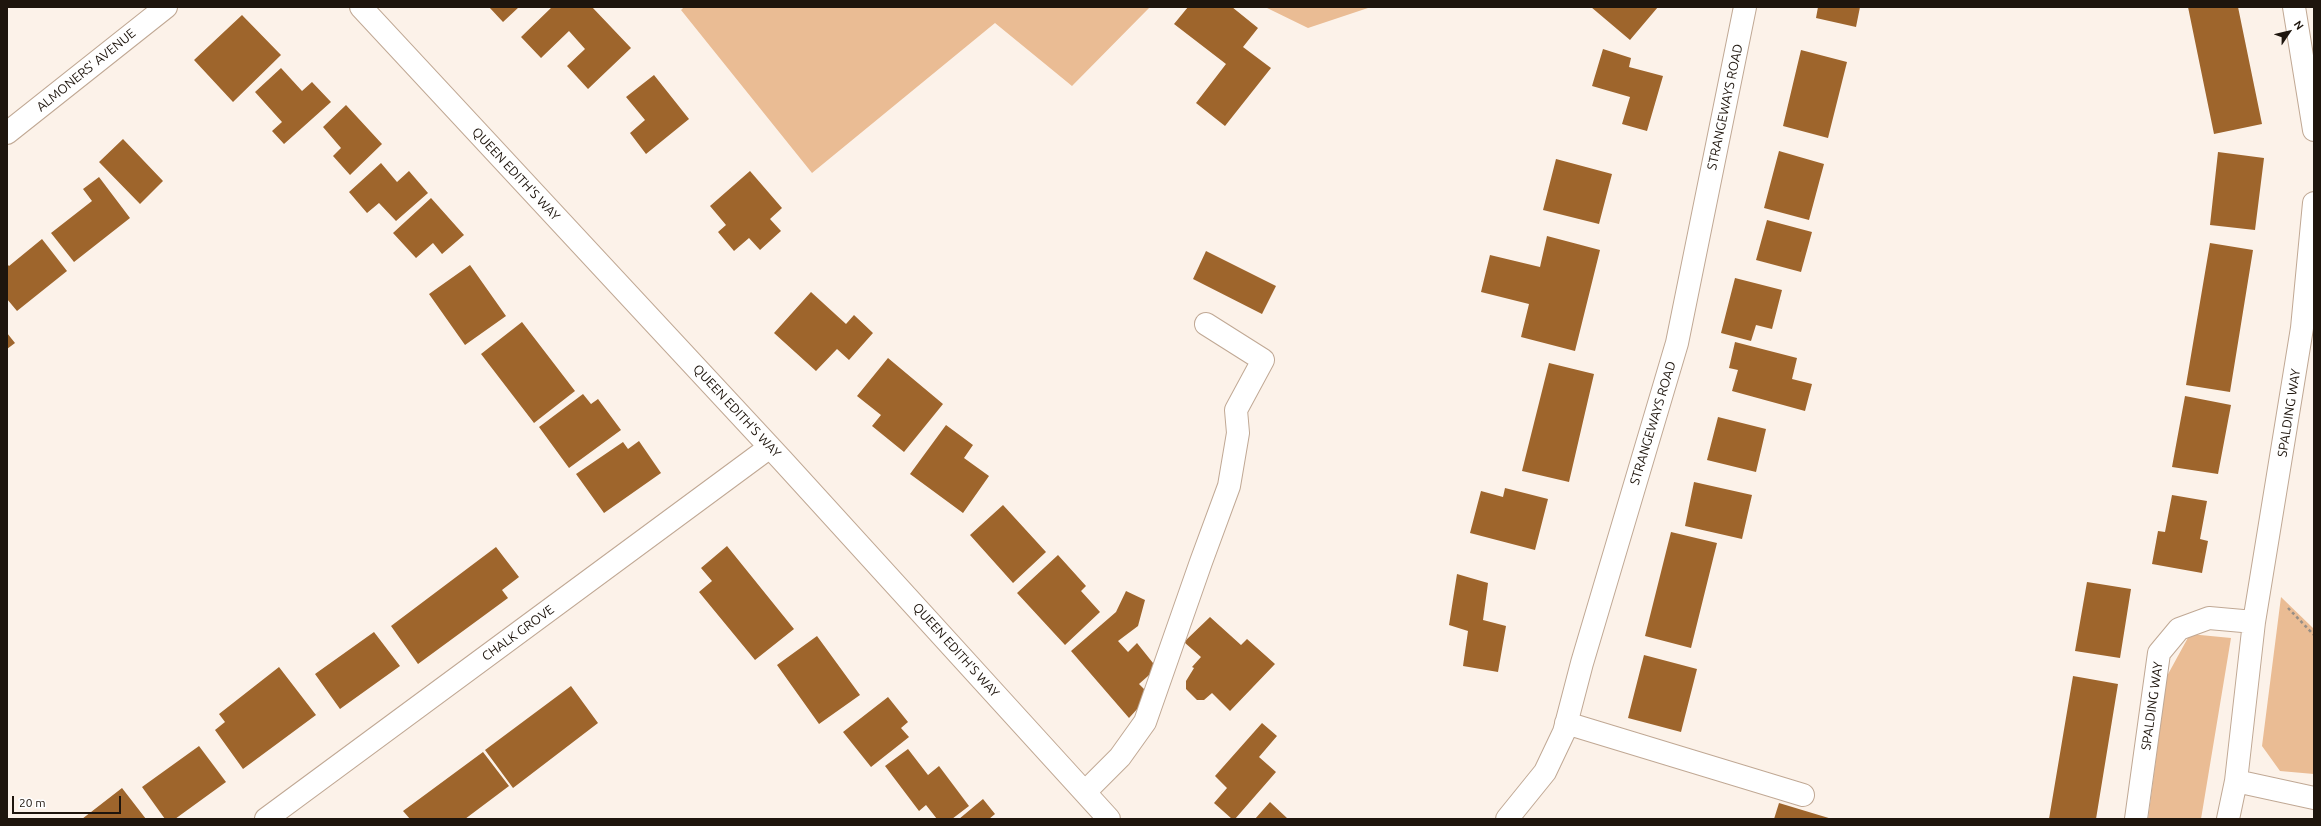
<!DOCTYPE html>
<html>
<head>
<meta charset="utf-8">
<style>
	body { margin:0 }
	#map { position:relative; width:2321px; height:826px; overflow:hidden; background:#fcf2e9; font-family:Ubuntu,sans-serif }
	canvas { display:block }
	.frame { position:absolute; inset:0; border:8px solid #1e150d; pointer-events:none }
	.north { position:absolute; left:2269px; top:12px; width:40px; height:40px; -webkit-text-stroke:3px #fff; paint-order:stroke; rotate:55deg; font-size:11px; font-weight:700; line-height:16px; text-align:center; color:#1e150d }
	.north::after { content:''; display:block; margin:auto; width:14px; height:18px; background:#1e150d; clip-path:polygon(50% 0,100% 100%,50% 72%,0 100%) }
	.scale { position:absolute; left:12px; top:796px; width:109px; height:18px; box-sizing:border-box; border:2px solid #1e150d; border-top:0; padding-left:5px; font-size:12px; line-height:14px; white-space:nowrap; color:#1e150d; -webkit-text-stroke:3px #fff; paint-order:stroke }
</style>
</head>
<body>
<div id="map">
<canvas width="2321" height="826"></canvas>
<div class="frame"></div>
<div class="north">N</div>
<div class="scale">20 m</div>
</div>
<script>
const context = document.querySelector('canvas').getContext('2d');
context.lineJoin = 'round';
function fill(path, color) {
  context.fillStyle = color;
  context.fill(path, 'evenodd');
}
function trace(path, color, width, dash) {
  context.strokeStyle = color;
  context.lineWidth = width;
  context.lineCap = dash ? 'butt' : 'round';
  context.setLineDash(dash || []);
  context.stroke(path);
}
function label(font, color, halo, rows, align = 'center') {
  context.font = font + ' Ubuntu,sans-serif';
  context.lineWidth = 3;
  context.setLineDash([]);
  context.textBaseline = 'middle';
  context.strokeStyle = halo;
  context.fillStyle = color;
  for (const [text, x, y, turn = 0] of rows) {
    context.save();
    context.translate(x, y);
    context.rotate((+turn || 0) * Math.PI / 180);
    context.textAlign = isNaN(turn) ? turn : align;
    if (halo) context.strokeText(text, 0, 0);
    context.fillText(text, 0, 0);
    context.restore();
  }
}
const green = new Path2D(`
	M684 7H1150L1072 86 995 23 812 173 681 10Z
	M1265 7H1371L1308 28Z
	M2281 597 2314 629V774L2280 771 2262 746Z
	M2190 634 2231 638 2201 819H2148L2167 676Z`);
const building = new Path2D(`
	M489 7H519L503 22Z
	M552 7H592L631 48 588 89 567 66 585 49 569 31 541 58 521 37Z
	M1188 7H1232L1258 28 1243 47 1271 68 1225 126 1196 103 1226 64 1174 24Z
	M1591 7H1658L1630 40Z
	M1818 7H1860L1856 27 1816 18Z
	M2188 7H2238L2262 124 2214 134Z
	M242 15 281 55 233 102 194 60Z
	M1603 49 1631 58 1629 67 1663 76 1647 131 1622 124 1630 97 1592 86Z
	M1801 50 1847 62 1828 138 1783 126Z
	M281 68 302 91 312 82 331 102 284 144 272 131 282 122 255 92Z
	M654 75 689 119 646 154 630 133 645 120 626 97Z
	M346 105 382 144 350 175 333 156 341 148 323 127Z
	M123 139 163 181 140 204 99 162Z
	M1779 151 1824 164 1809 220 1764 208Z
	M2218 152 2264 158 2255 230 2210 225Z
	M1556 159 1612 174 1599 224 1543 210Z
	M381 163 397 182 409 171 428 193 396 221 379 203 367 213 349 192Z
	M750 171 782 208 770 219 781 231 760 250 749 238 734 251 718 232 726 225 710 206Z
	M99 177 130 218 74 262 51 233 92 201 83 189Z
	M431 198 464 235 442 254 433 243 416 258 393 233Z
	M1767 220 1812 232 1801 272 1756 260Z
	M1547 236 1600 250 1575 351 1521 337 1529 304 1481 292 1490 255 1540 267Z
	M42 239 67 271 17 311 7 299V264L9 266Z
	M2210 243 2253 250 2230 392 2186 385Z
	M1206 251 1276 286 1262 314 1193 279Z
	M470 265 506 316 465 345 429 294Z
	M1735 278 1782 290 1772 329 1756 325 1751 341 1721 333Z
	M811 292 846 324 854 315 873 333 849 360 837 349 816 371 774 333Z
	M522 322 575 391 534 423 481 354Z
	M7 333 15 343 7 349Z
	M1735 342 1797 358 1792 379 1812 384 1805 411 1732 391 1738 370 1729 368Z
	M888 358 943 404 904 452 872 426 881 415 857 396Z
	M1549 363 1594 374 1569 482 1522 471Z
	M583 394 591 404 598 399 621 430 569 468 539 427Z
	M2185 396 2231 405 2218 474 2172 467Z
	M1718 417 1766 429 1756 472 1707 460Z
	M946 425 973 445 964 458 989 476 963 513 910 474Z
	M639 441 661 473 604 513 576 474 623 442 628 449Z
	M1694 482 1752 495 1742 539 1685 526Z
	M1505 488 1548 499 1535 550 1470 533 1481 491 1503 497Z
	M2172 495 2207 501 2200 539 2208 541 2202 573 2152 564 2158 531 2165 532Z
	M1003 505 1046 552 1013 583 970 535Z
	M1671 532 1717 543 1691 648 1645 636Z
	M727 546 794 629 755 660 699 592 712 581 701 568Z
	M496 547 519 577 502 590 508 598 418 664 391 626Z
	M1058 555 1086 586 1081 591 1100 612 1065 645 1017 593Z
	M1457 574 1488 583 1483 620 1506 626 1498 672 1463 666 1468 631 1449 625Z
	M2087 582 2131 589 2120 658 2075 651Z
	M1126 591 1145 600 1138 626 1118 641 1128 652 1137 643 1157 668 1139 684 1150 695 1129 718 1071 651 1116 612Z
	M1210 617 1241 645 1247 639 1275 664 1230 711 1212 693 1204 700H1197L1186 689V681L1194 668 1192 667 1201 657 1184 642Z
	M374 632 400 666 340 709 315 674Z
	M817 636 860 695 819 724 777 665Z
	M1644 655 1697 669 1681 732 1628 718Z
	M279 667 316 715 243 769 215 730 225 722 219 714Z
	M2073 676 2118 684 2096 819H2049Z
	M571 686 598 723 513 788 485 750Z
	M888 697 908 722 901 728 909 737 871 767 843 732Z
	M1262 723 1277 736 1259 757 1276 772 1235 819H1232L1214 803 1227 788 1215 776Z
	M199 746 226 782 175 819H165L142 787Z
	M908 749 928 775 939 766 969 806 952 819H937L926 805 919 811 885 766Z
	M483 752 509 786 465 819H410L403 811Z
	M122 788 146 819H82Z
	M983 799 995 814 989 819H959Z
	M1270 802 1288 819H1255Z
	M1779 803 1832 819H1774Z`);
const path = new Path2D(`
	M2288 608 2314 635`);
const minor = new Path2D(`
	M361 7 782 460 1109 819
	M2294 7 2314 130
	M7 133 166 7
	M1566 723 1803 795
	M2236 781 2314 798
	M1085 792 1120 757 1145 722 1201 562 1229 486 1238 433 1236 410 1263 360 1206 324
	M266 819 770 447
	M1507 819 1545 772 1564 732 1582 663 1677 343 1745 7
	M2136 819 2159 653 2179 629 2209 618 2254 622
	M2228 819 2236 781 2254 622 2302 328 2314 203`);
const streetNames = [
	["ALMONERS' AVENUE",86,70,-39],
	["STRANGEWAYS ROAD",1725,107,-78],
	["QUEEN EDITH'S WAY",516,174,47],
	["QUEEN EDITH'S WAY",737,411,47],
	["SPALDING WAY",2289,413,-81],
	["STRANGEWAYS ROAD",1653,423,-73],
	["CHALK GROVE",518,633,-36],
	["QUEEN EDITH'S WAY",956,650,48],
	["SPALDING WAY",2152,706,-82]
];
fill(green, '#eabc94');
fill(building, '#9e652c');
trace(minor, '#c0a894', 24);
trace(path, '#978e85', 2.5, [3, 3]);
trace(minor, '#fff', 22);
label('13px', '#1e150d', '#fff', streetNames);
</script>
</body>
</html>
